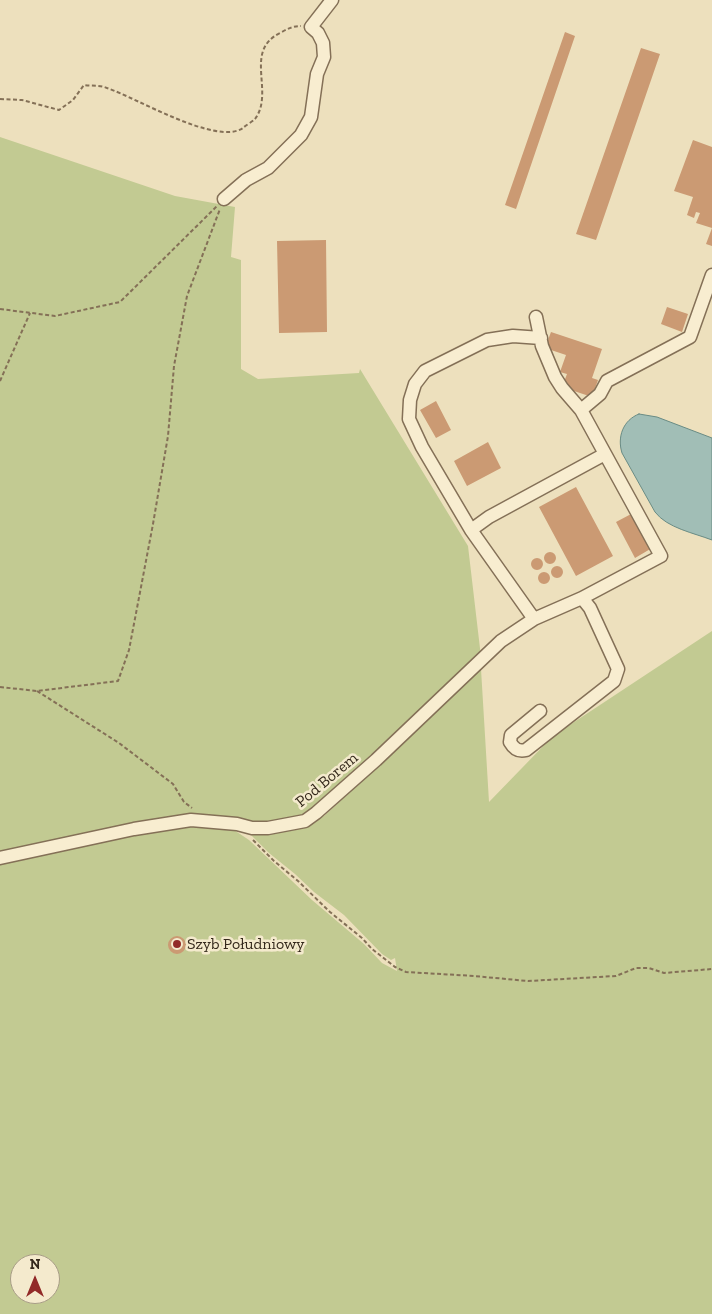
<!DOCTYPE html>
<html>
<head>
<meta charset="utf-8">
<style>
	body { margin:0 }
	#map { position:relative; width:712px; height:1314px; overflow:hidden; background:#ede0bd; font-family:"Zilla Slab",serif }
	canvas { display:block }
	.north { position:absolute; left:10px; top:1254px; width:50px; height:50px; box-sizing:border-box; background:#f4eacd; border:1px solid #a79c86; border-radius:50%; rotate:0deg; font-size:14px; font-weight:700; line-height:20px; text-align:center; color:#34281b }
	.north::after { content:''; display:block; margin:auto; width:18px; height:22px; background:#922a28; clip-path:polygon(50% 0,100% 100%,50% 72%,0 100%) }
</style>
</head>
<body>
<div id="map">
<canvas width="712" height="1314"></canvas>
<div class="north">N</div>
</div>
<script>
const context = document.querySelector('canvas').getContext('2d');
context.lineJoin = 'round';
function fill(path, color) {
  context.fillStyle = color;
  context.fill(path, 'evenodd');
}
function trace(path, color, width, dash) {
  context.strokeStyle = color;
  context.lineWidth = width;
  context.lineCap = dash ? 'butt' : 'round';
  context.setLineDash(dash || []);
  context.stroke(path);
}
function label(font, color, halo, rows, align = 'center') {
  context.font = font + ' "Zilla Slab",serif';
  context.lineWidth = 5;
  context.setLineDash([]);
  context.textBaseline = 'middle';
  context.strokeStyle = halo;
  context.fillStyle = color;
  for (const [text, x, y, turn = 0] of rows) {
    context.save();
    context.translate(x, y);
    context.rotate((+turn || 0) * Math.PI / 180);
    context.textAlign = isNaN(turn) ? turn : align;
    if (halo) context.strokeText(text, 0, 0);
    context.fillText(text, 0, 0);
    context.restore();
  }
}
const green = new Path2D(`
	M0 137 175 196 235 207 231 257 241 260V369L258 379 359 373 360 369 468 546 481 657 312 813 265 826 187 815 164 817 31 848 0 854Z
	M712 631V1314H0V861L191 823 231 828 249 840 312 900 364 944 382 963 397 971 395 958 391 960 382 954 344 915 314 892 295 874 269 853 247 831 263 834 292 828 324 816 376 768 475 672 481 669 489 802 553 736ZM20 1264H50V1294H20Z`);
const water = new Path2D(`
	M639 414 657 417 712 438V540C694 533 667 528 655 512L622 453C617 437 623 420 639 414Z`);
const building = new Path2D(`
	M565 32 575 36 516 209 505 205Z
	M641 48 660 54 596 240 576 234Z
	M693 140 712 147V246L706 244 712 228 696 223 700 213 696 212 694 218 687 215 693 197 674 191Z
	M326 240 327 332 279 333 277 241Z
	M667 307 688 314 682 332 661 324Z
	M551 332 602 349 592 378 598 380 592 397 562 387 567 374 560 372 566 355 545 348Z
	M436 401 451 430 436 438 420 410Z
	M488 442 501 468 467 486 454 461Z
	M576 487 613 556 576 576 539 507Z
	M633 513 652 548 635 558 616 522Z
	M544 558a6 6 0 1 1 12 0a6 6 0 1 1-12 0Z
	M531 564a6 6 0 1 1 12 0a6 6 0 1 1-12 0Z
	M551 572a6 6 0 1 1 12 0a6 6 0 1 1-12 0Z
	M538 578a6 6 0 1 1 12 0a6 6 0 1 1-12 0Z
	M168 945a9 9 0 1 1 18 0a9 9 0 1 1-18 0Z`);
const path = new Path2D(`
	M0 99 22 100 59 110 73 100 84 85C92 86 100 85 107 88 137 98 216 146 243 128 246 125 252 122 255 119 275 92 243 51 280 33 287 29 293 26 301 26
	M0 309 55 316 120 302 217 206
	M0 381 30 313
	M0 687 37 691 118 681 129 650 153 524 168 436 174 366 187 296 220 209
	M37 691 119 743 173 784 184 802 192 808
	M253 840 274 861 298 881 330 912 362 938 372 949 395 967 406 972 474 976 528 981 616 976 636 968H649L664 973 712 969`);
const minor = new Path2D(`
	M224 199 246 180 268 168 301 135 311 117 317 74 324 57 323 43 318 33 311 27 332 0
	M536 317 542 346 555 377 562 388 581 410 661 556 582 598 534 619 471 530 422 447 409 419 410 400 415 384 425 371 487 340 513 336 541 338
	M581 410 600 394 607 381 690 337 712 275
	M471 530 489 517 605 454
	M540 711 511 735 510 742C514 749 518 752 526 750L614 681 618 669 590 608 582 598
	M0 858 134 829 191 820 237 824 252 828H268L305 821 316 813 376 760 501 641 534 619`);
const markers = [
	[177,944,5,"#922a28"]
];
const streetNames = [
	["Pod Borem",327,780,-40]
];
const poiNames = [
	["Szyb Południowy",187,944]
];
fill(green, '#c2ca92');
fill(water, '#a1beb6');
trace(water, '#698b84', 1);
fill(building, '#cb9a73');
trace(minor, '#847057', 15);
trace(path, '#847057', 2, [4, 2.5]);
trace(minor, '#f8edd0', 12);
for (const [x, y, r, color] of markers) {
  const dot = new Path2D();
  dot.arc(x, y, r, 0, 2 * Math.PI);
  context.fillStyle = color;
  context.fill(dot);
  trace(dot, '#f4eacd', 2);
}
label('16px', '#34281b', '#f4eacd', streetNames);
label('16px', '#34281b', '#f4eacd', poiNames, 'left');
</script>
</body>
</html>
